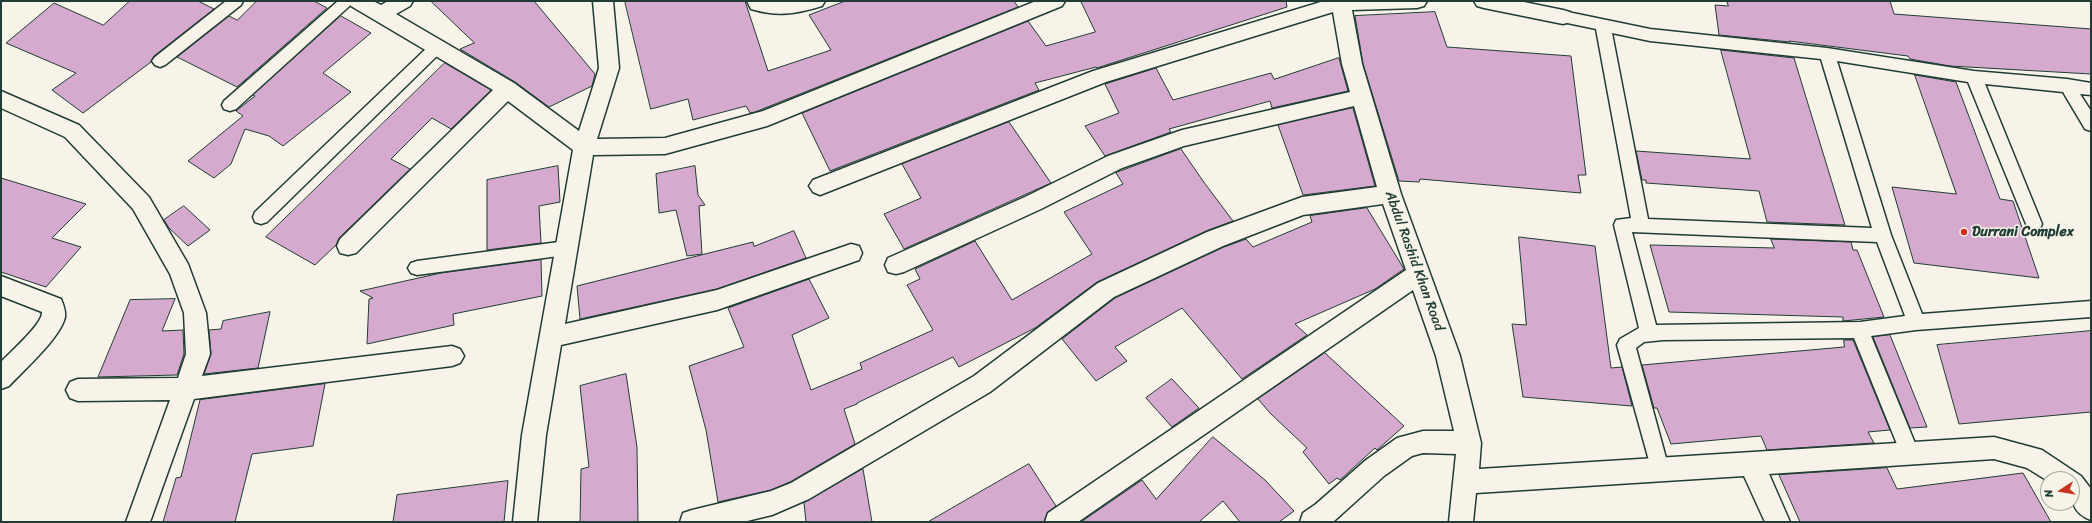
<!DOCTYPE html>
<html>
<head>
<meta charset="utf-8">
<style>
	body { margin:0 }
	#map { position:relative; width:2092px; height:523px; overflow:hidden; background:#f7f3e8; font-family:Sriracha,sans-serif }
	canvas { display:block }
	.frame { position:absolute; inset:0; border:2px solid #1f3d34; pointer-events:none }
	.north { position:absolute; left:2040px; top:471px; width:40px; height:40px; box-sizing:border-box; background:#f7f3e8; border:1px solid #a1aaa0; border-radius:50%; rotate:258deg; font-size:11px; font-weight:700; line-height:16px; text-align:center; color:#1f3d34 }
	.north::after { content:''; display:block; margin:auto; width:14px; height:18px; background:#c8321e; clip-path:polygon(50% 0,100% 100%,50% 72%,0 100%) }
</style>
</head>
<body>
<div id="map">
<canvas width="2092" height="523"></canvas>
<div class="frame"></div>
<div class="north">N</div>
</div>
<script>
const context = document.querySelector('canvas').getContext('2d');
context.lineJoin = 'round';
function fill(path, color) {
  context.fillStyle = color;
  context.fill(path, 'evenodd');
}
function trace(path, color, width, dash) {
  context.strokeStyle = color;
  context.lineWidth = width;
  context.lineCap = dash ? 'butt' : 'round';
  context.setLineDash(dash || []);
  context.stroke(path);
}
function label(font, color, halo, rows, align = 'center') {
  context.font = font + ' Sriracha,sans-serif';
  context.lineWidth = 3;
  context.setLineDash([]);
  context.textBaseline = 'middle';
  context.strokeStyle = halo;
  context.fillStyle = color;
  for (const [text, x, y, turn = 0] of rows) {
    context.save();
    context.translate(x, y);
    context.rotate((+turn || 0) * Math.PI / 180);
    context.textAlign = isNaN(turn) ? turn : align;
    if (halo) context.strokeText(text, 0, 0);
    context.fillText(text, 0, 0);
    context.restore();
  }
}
const building = new Path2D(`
	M130 1H198L214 9 154 56 151 62 83 113 52 90 76 73 6 43 54 3 103 25Z
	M257 1H314L327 8 237 87 177 57 229 16 237 20Z
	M431 1H534L595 74 592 86 549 107 515 82 460 49 474 43Z
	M625 1H745L768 71 831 50 809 15 845 1H1014L1018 7 755 112 750 113 746 106 693 120 688 99 651 109Z
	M1081 1H1286L1287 7 1097 68 1096 67 1035 83 1039 90 830 171 802 113 1028 21 1046 46 1095 32Z
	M1727 1H1890L1894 14 2091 29V74L1950 66 1910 59 1908 56 1789 41 1790 42 1719 35 1715 5 1728 6Z
	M1435 12 1447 47 1571 56 1586 175H1578L1581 193 1420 179 1419 182 1399 181 1363 64 1355 16Z
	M341 16 371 33 323 73 351 92 283 146 269 136 245 129 231 164 214 178 188 161 243 116 236 111 255 96 253 95Z
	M1721 50 1794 58 1845 225 1767 222 1759 191 1646 183V180H1642L1636 151 1750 159Z
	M1339 58 1348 91 1272 108 1270 101 1169 129 1171 132 1105 156 1085 126 1119 113 1105 84 1156 68 1173 100 1271 73 1274 79Z
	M445 63 491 90 451 129 432 118 391 159 410 169 339 238 336 245 315 265 266 237Z
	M1915 75 1956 82 2000 199 2013 201 2039 278 1914 263 1892 187 1956 194Z
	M1353 108 1375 186 1303 195 1278 125Z
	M1009 122 1051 183 904 249 884 214 921 198 902 164Z
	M1181 149 1203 181 1233 221 1206 231 1097 282 1035 328 959 367 953 357 857 403V404L844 409 855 444 790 482 771 490 718 502 706 430 689 366 744 347 728 308 809 279 829 318 792 335 811 390 862 369 860 363 933 330 907 285 920 279 915 269 975 241 1012 300 1092 254 1064 212 1123 184 1116 173Z
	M558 166 560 202 539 206 541 243 487 250V180Z
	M695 166 698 195 705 205 699 206 702 254 687 256 676 210 659 213 656 174Z
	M1 178 86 204 52 238 81 247 46 287 1 272Z
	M184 206 210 230 188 246 169 228 164 220Z
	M1367 208 1404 269 1375 289 1295 324 1307 335 1242 379 1182 308 1115 347 1127 361 1096 381 1062 339 1115 298 1224 247 1246 239 1253 247 1312 222 1310 216Z
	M794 231 806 258 717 289 580 319 577 286 753 242 754 246Z
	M1519 237 1595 246 1611 368 1622 367 1632 406 1523 397 1512 324 1526 325Z
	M1771 239 1851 242 1853 250H1857L1884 317 1843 321V317L1669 312 1650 245 1774 248Z
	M541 260 542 296 453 314 454 325 367 344 369 299 373 298 360 291 441 273Z
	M175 299 162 331 183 330 184 354 177 375 98 377 130 300Z
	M270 312 258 368 204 374 211 354 209 330 221 329 223 321Z
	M2091 331V412L1959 424 1937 345Z
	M1890 335 1927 427 1910 428 1873 337Z
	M1844 340H1853L1890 430 1868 432 1874 443 1767 450 1761 436 1671 444 1657 408H1654L1642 365 1844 347Z
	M1325 353 1404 426 1377 450 1375 448 1340 480 1337 478 1329 484 1303 452 1307 448 1271 414 1258 399Z
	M626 374 637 447 638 522H580L581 469 589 467 580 386Z
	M1172 379 1199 408 1172 427 1146 398Z
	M325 384 313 446 252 454 235 522H163L176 478 181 477 200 400Z
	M1213 437 1265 480 1294 511 1279 522H1240L1223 501 1199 522H1081L1142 480 1156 499Z
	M1029 464 1056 506 1047 513 1044 522H928Z
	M1887 468 1897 489 2023 473 2051 522H1800L1779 475Z
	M863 469 872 522H806L804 503Z
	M508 481 504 522H393L397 495Z`);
const service = new Path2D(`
	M226 1H243L241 5 165 65 160 67 155 65 152 61 155 57Z
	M338 1H355L236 109 230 111 224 109 222 105 224 101Z
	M1563 11 1650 29 1827 48 1974 71 2067 79 2091 83V95L2080 94 2091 111V131L2085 129 2063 92 1985 84 2042 224 2040 229 2034 231 2028 229 2026 224 1968 82 1837 61 1891 235 1922 314 2091 301V317L1916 330 1871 336 1919 453 1917 459 1910 462 1903 459 1854 338 1663 340 1644 342 1636 348 1669 469 1667 475 1660 478 1653 475 1617 345 1620 339 1639 328 1614 225 1616 220 1631 218 1596 29 1558 21 1556 17 1558 13ZM1612 33 1650 41 1821 59 1872 228 1648 219ZM1632 232 1877 242 1905 316 1860 322 1656 325Z
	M437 41 442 43 445 47 442 51 267 222 261 224 255 222 253 217 255 212 432 43Z
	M566 241 572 243 574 248 572 253 566 255 417 275 411 273 408 268 411 263 417 261Z`);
const minor = new Path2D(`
	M348 1H373L381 5 388 1H413L410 6 396 14 514 83 579 131 599 68 593 1H613L619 68 597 139 665 138 763 111 1036 1H1065L1062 6 767 126 665 154 593 155 565 324 717 290 851 244 859 246 862 253 859 260 717 310 561 345 546 435 537 522H513L522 435 573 150 508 101 356 253 348 255 340 253 337 246 340 239 493 90 351 6Z
	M747 1H825L822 6C796 14 777 17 751 9Z
	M1324 1H1427L1424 6 1417 8 1352 10 1362 64 1401 194 1460 356 1481 443 1479 469 1994 437 2042 450 2081 476 2091 489V520C2070 512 2072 499 2072 479H2048V481L2027 468 1994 459 1769 474 1790 522H1765L1744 476 1476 493 1473 522H1449L1456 454 1423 453 1412 456 1384 476 1333 522H1300L1303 513 1316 504 1366 460 1397 438 1423 431H1454L1436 356 1413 290 1078 522H1045L1048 513 1406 270 1383 204 1303 215 1223 246 1114 297 990 392 809 499 772 515 743 522H680L683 513 692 510 771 491 791 483 974 376 1098 283 1207 232 1302 197 1377 187 1354 106 1184 146 1122 168 1041 209 904 272 896 274 888 272 885 265 888 258 1025 197 1108 156 1182 130 1350 92 1342 64 1333 12 1106 82 820 195 813 192 809 186 813 180 1093 71Z
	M1474 1H1519L1563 10 1570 12 1573 17 1570 22 1563 24 1484 8 1477 6Z
	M1 91 79 125 149 197 188 264 206 313 210 354 202 376 452 346 460 349 464 356 460 363 452 366 194 399 150 522H126L170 400 78 401 70 398 66 390 70 382 78 379 178 378 186 354 184 313 170 274 133 209 65 137 1 108Z
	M1 276 61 299C63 304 66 311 65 317 61 337 24 370 9 386L1 389V362C10 352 43 324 42 312L1 296Z`);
const markers = [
	[1964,232,4,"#c8321e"]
];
const poiNames = [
	["Durrani Complex",1972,232]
];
const streetNames = [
	["Abdul Rashid Khan Road",1414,261,70]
];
fill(building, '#d5aace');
trace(building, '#1f3d34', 1);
trace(service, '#1f3d34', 3);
trace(minor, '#1f3d34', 3);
fill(service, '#f7f3e8');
fill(minor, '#f7f3e8');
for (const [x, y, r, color] of markers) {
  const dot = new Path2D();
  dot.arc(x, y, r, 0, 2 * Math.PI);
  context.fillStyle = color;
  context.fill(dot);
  trace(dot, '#f7f3e8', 1.5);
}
label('bold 14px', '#1f3d34', '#f7f3e8', poiNames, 'left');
label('14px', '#1f3d34', '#f7f3e8', streetNames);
</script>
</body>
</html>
